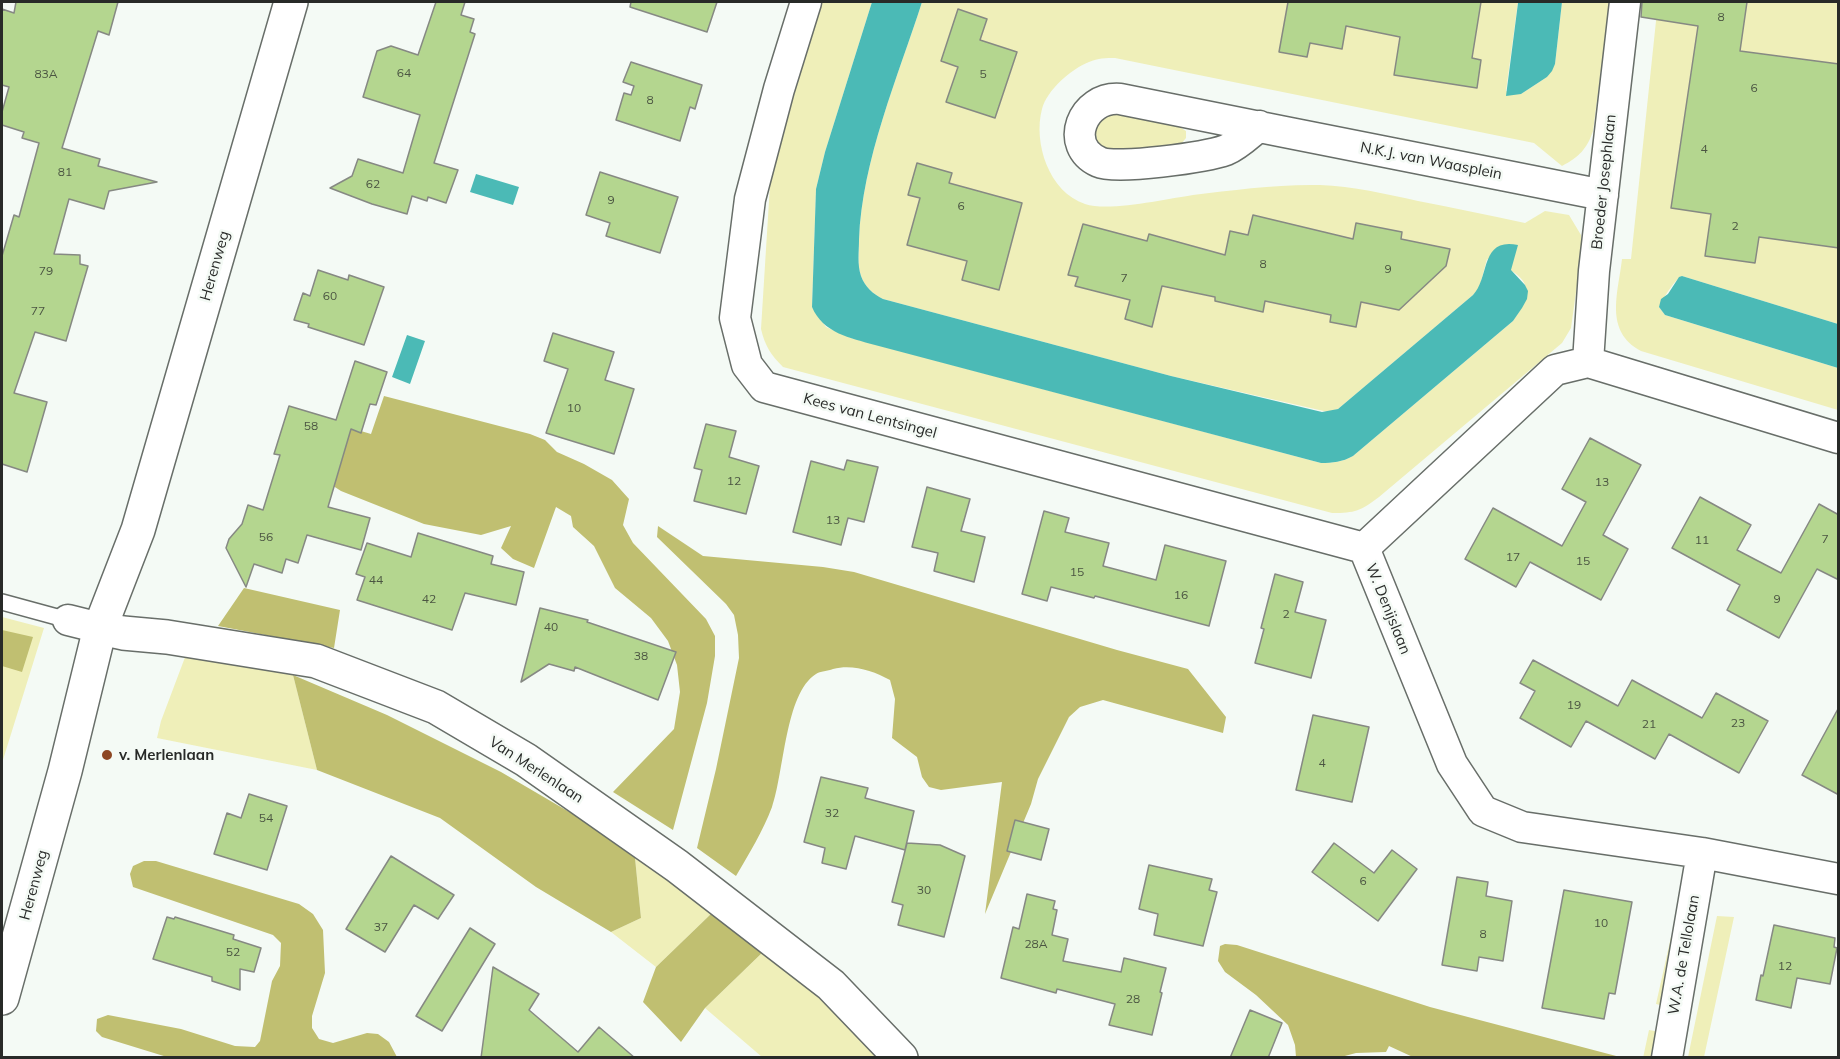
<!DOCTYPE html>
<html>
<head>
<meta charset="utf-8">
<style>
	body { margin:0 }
	#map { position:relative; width:1840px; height:1059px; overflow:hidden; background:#f4faf5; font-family:Mulish,sans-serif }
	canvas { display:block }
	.frame { position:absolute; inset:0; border:3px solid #282a28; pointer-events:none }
</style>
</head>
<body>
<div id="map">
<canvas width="1840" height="1059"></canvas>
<div class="frame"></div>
</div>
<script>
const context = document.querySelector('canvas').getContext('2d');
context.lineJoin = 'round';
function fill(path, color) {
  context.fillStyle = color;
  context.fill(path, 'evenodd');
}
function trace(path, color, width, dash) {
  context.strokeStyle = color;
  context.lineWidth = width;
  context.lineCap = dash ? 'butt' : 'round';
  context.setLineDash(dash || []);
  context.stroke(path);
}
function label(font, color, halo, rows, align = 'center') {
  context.font = font + ' Mulish,sans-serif';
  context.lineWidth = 5;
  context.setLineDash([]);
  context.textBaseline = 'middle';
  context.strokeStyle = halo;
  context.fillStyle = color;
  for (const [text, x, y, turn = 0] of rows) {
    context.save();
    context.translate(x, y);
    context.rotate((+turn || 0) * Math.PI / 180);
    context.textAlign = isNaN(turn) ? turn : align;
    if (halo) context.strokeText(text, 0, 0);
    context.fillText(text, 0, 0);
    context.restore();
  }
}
const green = new Path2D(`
	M821 2H872L825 152 816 189 812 307 826 327 851 338 1321 463C1333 463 1342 462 1353 456L1513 321C1541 284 1522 274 1487 259L1479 289 1473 295 1338 409 1328 412 1171 376 883 299C873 294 865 287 861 276 857 264 859 252 859 240 862 160 898 77 922 2H1518L1506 91 1521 94 1547 77 1555 64 1562 2H1610L1593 131C1587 149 1579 157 1562 166L1534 143 1115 58C1106 58 1098 58 1089 62 1071 69 1047 90 1042 109 1033 143 1049 192 1085 204 1109 212 1166 199 1193 195 1233 190 1279 184 1320 185 1353 186 1386 194 1418 201 1454 208 1489 215 1525 223L1545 211 1569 215 1581 235 1582 249 1571 328 1562 343 1379 497C1360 511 1356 513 1332 513L783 367C771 355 765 346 761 329L770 185 775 158Z
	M1658 2H1838V324L1682 276C1674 280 1663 299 1659 307L1665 315 1838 368V410L1641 351C1604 331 1618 294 1622 259H1631Z
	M1118 114 1178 126 1186 131V138L1181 144 1116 152 1106 149 1097 142 1095 126 1107 116Z
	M2 617 44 628 2 763Z
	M187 652 293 675 317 770 157 738 161 721Z
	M635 858 713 912 656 967 611 932 641 918Z
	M1717 916 1734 917 1704 1057H1688Z
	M1671 937 1681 939 1668 1007 1656 1004Z
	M764 951 842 1013 890 1057H762L705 1008Z
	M1649 1030 1660 1032 1655 1057 1643 1058Z`);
const forest = new Path2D(`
	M384 396 530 434 545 440 557 452 584 464 612 480 629 499 623 525 633 543 706 619 715 636V656L707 703 673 830 613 792 674 729 680 692 677 665 668 641 651 618 615 588 594 546 573 527 571 516 556 507 534 568 513 559 501 548 511 526 481 535 424 524 341 491 324 480 327 421 371 434Z
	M658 526 703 556 823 567 854 572 1117 650 1188 669 1226 717 1223 733 1103 700 1080 707 1069 717 1038 779 1031 804 985 914 1002 782 941 790 929 787 922 777 917 757 892 738 895 699 890 680C873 671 853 664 833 669 828 671 820 671 816 674 785 693 784 774 772 807 763 831 749 854 736 876L697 848 716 769 739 658 738 635 734 615 726 604 657 537Z
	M244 588 340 610 334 648 218 626Z
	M2 630 33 637 22 672 2 666Z
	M293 675 387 715 501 772 583 820 635 858 641 918 611 932 536 887 440 818 317 770Z
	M144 861H156L299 904 313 914 323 930 325 973 312 1016V1028L319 1039 333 1043 367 1033 378 1034 389 1042 397 1057H167L102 1037 96 1031 97 1019 108 1015 181 1029 235 1046 255 1047 260 1041 272 981 280 966 281 943 273 935 133 887 130 874 133 866Z
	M713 912 764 951 705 1008 681 1042 643 1002 656 967Z
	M1225 944 1237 945 1430 1007 1620 1057 1415 1058 1389 1046 1386 1052 1356 1053 1341 1057H1296L1295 1045 1288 1025 1256 995 1225 972 1218 961 1220 946Z`);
const water = new Path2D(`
	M872 2H922C898 77 862 160 859 240 859 252 857 264 861 276 865 287 873 294 883 299L1171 376 1322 412 1338 409 1473 295C1490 277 1480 237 1518 245L1511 270 1525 285 1528 291 1527 299 1522 308 1513 321 1353 456C1342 462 1333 463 1321 463L875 345C850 338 823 333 812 307L816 189 825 152Z
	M1518 3 1562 2 1555 64 1552 71 1547 77 1521 94 1506 96Z
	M476 174 519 187 513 205 470 192Z
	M1682 276 1838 324V368L1665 315 1659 307 1661 299 1668 294 1679 277Z
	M407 335 425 341 410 384 392 377Z`);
const building = new Path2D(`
	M16 2H118L109 35 98 31 62 148 100 159 98 166 157 182 109 191 104 209 69 199 54 254 80 255V264L88 266 66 341 35 332 14 393 47 402 27 472 2 464V256L14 215 19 217 39 143 22 138 24 132 2 125V112L9 87 2 85V9L14 13Z
	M436 2H465L461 15 474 19 470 32 475 34 434 163 458 170 446 203 428 197 427 201 412 196 407 214 372 204 330 188 352 176 358 159 403 173 420 115 363 97 377 51 391 46 418 55Z
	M631 2H717L707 32 630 7Z
	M1288 2H1481L1472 58 1481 60 1477 88 1394 75 1400 37 1346 26 1342 49 1310 43 1307 57 1279 52Z
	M1642 2H1747L1740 51 1839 64V248L1759 237 1755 263 1705 256 1711 214 1671 208 1698 26 1641 17Z
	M958 9 987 19 980 40 1017 52 995 118 946 102 958 67 941 61Z
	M631 62 702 85 695 109 690 107 680 141 616 120 624 93 631 95 634 86 623 82Z
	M917 163 952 173 949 183 1022 203 999 290 962 280 967 261 907 245 920 198 908 195Z
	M600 172 678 197 660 253 606 236 610 223 586 215Z
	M1253 215 1353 239 1356 223 1402 232 1401 239 1450 249 1446 266 1399 310 1361 302 1356 327 1330 322 1331 315 1265 301 1263 312 1215 301V297L1162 286 1152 327 1125 319 1130 300 1075 286 1078 277 1068 275 1083 224 1147 241 1149 234 1225 255 1230 231 1248 235Z
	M318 270 348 280 349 275 384 287 364 345 308 327 309 324 294 320 303 293 310 296Z
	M553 333 614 352 605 380 634 389 614 454 546 433 568 369 544 361Z
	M355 361 387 372 376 405 370 404 361 433 351 429 328 507 370 518 361 550 307 535 298 563 286 559 282 573 254 564 246 587 226 548 229 539 242 524 248 505 263 510 280 455 274 454 289 406 336 420Z
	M706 424 736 431 729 457 759 466 746 514 694 501 702 470 694 468Z
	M1590 438 1641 465 1603 535 1628 549 1601 600 1530 562 1516 587 1465 559 1493 508 1562 546 1586 502 1562 489Z
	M847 460 878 467 864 522 848 518 841 545 793 532 811 461 844 470Z
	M927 487 970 499 961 531 985 537 974 582 934 571 938 553 912 547Z
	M1700 497 1751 525 1737 550 1781 573 1819 504 1839 515V580L1817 569 1779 638 1727 610 1740 585 1672 548Z
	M1044 511 1069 518 1065 532 1109 543 1103 566 1156 580 1165 545 1226 561 1209 626 1095 596 1094 598 1051 587 1047 601 1022 594Z
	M418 533 493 556 491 564 524 572 516 605 465 593 452 630 357 600 365 577 356 574 367 543 411 557Z
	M1275 574 1303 582 1295 612 1326 620 1311 678 1255 663 1264 629 1261 628Z
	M540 608 588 620 587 622 676 652 658 700 575 667 574 671 549 664 521 682Z
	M1533 660 1618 706 1632 680 1702 718 1716 693 1768 721 1739 773 1669 734 1655 759 1586 721 1571 747 1520 718 1535 691 1520 683Z
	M1839 707V795L1802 775Z
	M1313 715 1369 727 1352 802 1296 790Z
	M821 777 868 788 865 798 914 811 905 850 855 836 846 869 822 863 825 848 804 842Z
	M249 794 287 806 267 870 214 854 227 813 241 818Z
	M1015 820 1049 829 1041 860 1007 851Z
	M907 843 940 845 965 856 944 937 898 925 903 905 892 902Z
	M1334 843 1374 873 1392 850 1417 869 1378 921 1312 872Z
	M391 856 454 895 438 919 414 905 385 952 346 929Z
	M1149 865 1212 879 1209 890 1217 892 1203 946 1154 935 1158 914 1139 909Z
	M1457 877 1488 882 1486 896 1512 901 1503 961 1479 957 1477 971 1442 965Z
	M1564 890 1632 902 1615 994 1609 993 1604 1019 1542 1008Z
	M1027 894 1055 901 1053 909 1057 910 1052 935 1068 939 1063 961 1121 972 1124 958 1166 968 1160 992 1162 993 1152 1035 1109 1025 1115 1004 1057 989 1056 993 1001 978 1013 927 1019 929Z
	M167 917 174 919 175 917 234 935 233 939 261 948 254 972 240 969V990L212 981V977L153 959Z
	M1774 925 1835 938 1834 947 1837 948 1830 984 1797 978 1791 1008 1756 1000 1761 975 1763 976Z
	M470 928 495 944 442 1031 416 1016Z
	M493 967 539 994 529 1010 578 1052 599 1027 635 1058H481Z
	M1250 1010 1282 1023 1268 1058H1230Z`);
const service = new Path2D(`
	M2 602 68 620`);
const minor = new Path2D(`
	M806 2 779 89 750 199 735 318 747 365 764 387 1364 548
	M1259 126C1249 134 1238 145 1226 150 1207 157 1116 170 1099 162 1063 146 1082 96 1120 99 1281 131 1442 164 1603 195
	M1588 362 1594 271 1625 2
	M1838 438 1588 362 1555 370 1364 548 1452 764 1483 811 1522 827 1702 853 1838 879
	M68 620 100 628
	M1667 1058 1702 853`);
const secondary = new Path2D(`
	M100 628 123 633 167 637 316 661 436 707 526 760 677 866 831 985 901 1058`);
const primary = new Path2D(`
	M2 998 65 771 100 628 138 530 291 2`);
const markers = [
	[107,755,6,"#8d4623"]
];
const numberNames = [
	["8",1721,17],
	["64",404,73],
	["83A",46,74],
	["5",983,74],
	["6",1754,88],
	["8",650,100],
	["4",1704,149],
	["81",65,172],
	["62",373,184],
	["9",611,200],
	["6",961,206],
	["2",1735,226],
	["8",1263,264],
	["9",1388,269],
	["79",46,271],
	["7",1124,278],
	["60",330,296],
	["77",38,311],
	["10",574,408],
	["58",311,426],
	["12",734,481],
	["13",1602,482],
	["13",833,520],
	["56",266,537],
	["7",1825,539],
	["11",1702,540],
	["17",1513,557],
	["15",1583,561],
	["15",1077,572],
	["44",376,580],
	["16",1181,595],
	["42",429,599],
	["9",1777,599],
	["2",1286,614],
	["40",551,627],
	["38",641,656],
	["19",1574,705],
	["23",1738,723],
	["21",1649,724],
	["4",1322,763],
	["32",832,813],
	["54",266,818],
	["6",1363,881],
	["30",924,890],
	["10",1601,923],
	["37",381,927],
	["8",1483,934],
	["28A",1036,944],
	["52",233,952],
	["12",1785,966],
	["28",1133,999]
];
const streetNames = [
	["N.K.J. van Waasplein",1431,161,11],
	["Broeder Josephlaan",1604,182,-84],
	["Herenweg",215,266,-74],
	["Kees van Lentsingel",870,416,15],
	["W. Denijslaan",1388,609,68],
	["Van Merlenlaan",536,770,33],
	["Herenweg",34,885,-75],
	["W.A. de Tellolaan",1684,955,-80]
];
const poiNames = [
	["v. Merlenlaan",119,755]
];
fill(green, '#efefb9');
fill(forest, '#c0bf71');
fill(water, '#4bbab6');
fill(building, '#b4d68f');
trace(building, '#868983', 1.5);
trace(service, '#686e69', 18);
trace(minor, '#686e69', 33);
trace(secondary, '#686e69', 36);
trace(primary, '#686e69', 36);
trace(service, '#fff', 15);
trace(minor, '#fff', 30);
trace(secondary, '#fff', 33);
trace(primary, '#fff', 33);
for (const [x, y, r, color] of markers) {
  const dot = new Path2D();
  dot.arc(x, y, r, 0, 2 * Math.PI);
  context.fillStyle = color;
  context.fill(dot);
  trace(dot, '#f4faf5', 2);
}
label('12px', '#4b5542', null, numberNames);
label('15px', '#282a28', '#f4faf5', streetNames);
label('bold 15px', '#282a28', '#f4faf5', poiNames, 'left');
</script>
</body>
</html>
